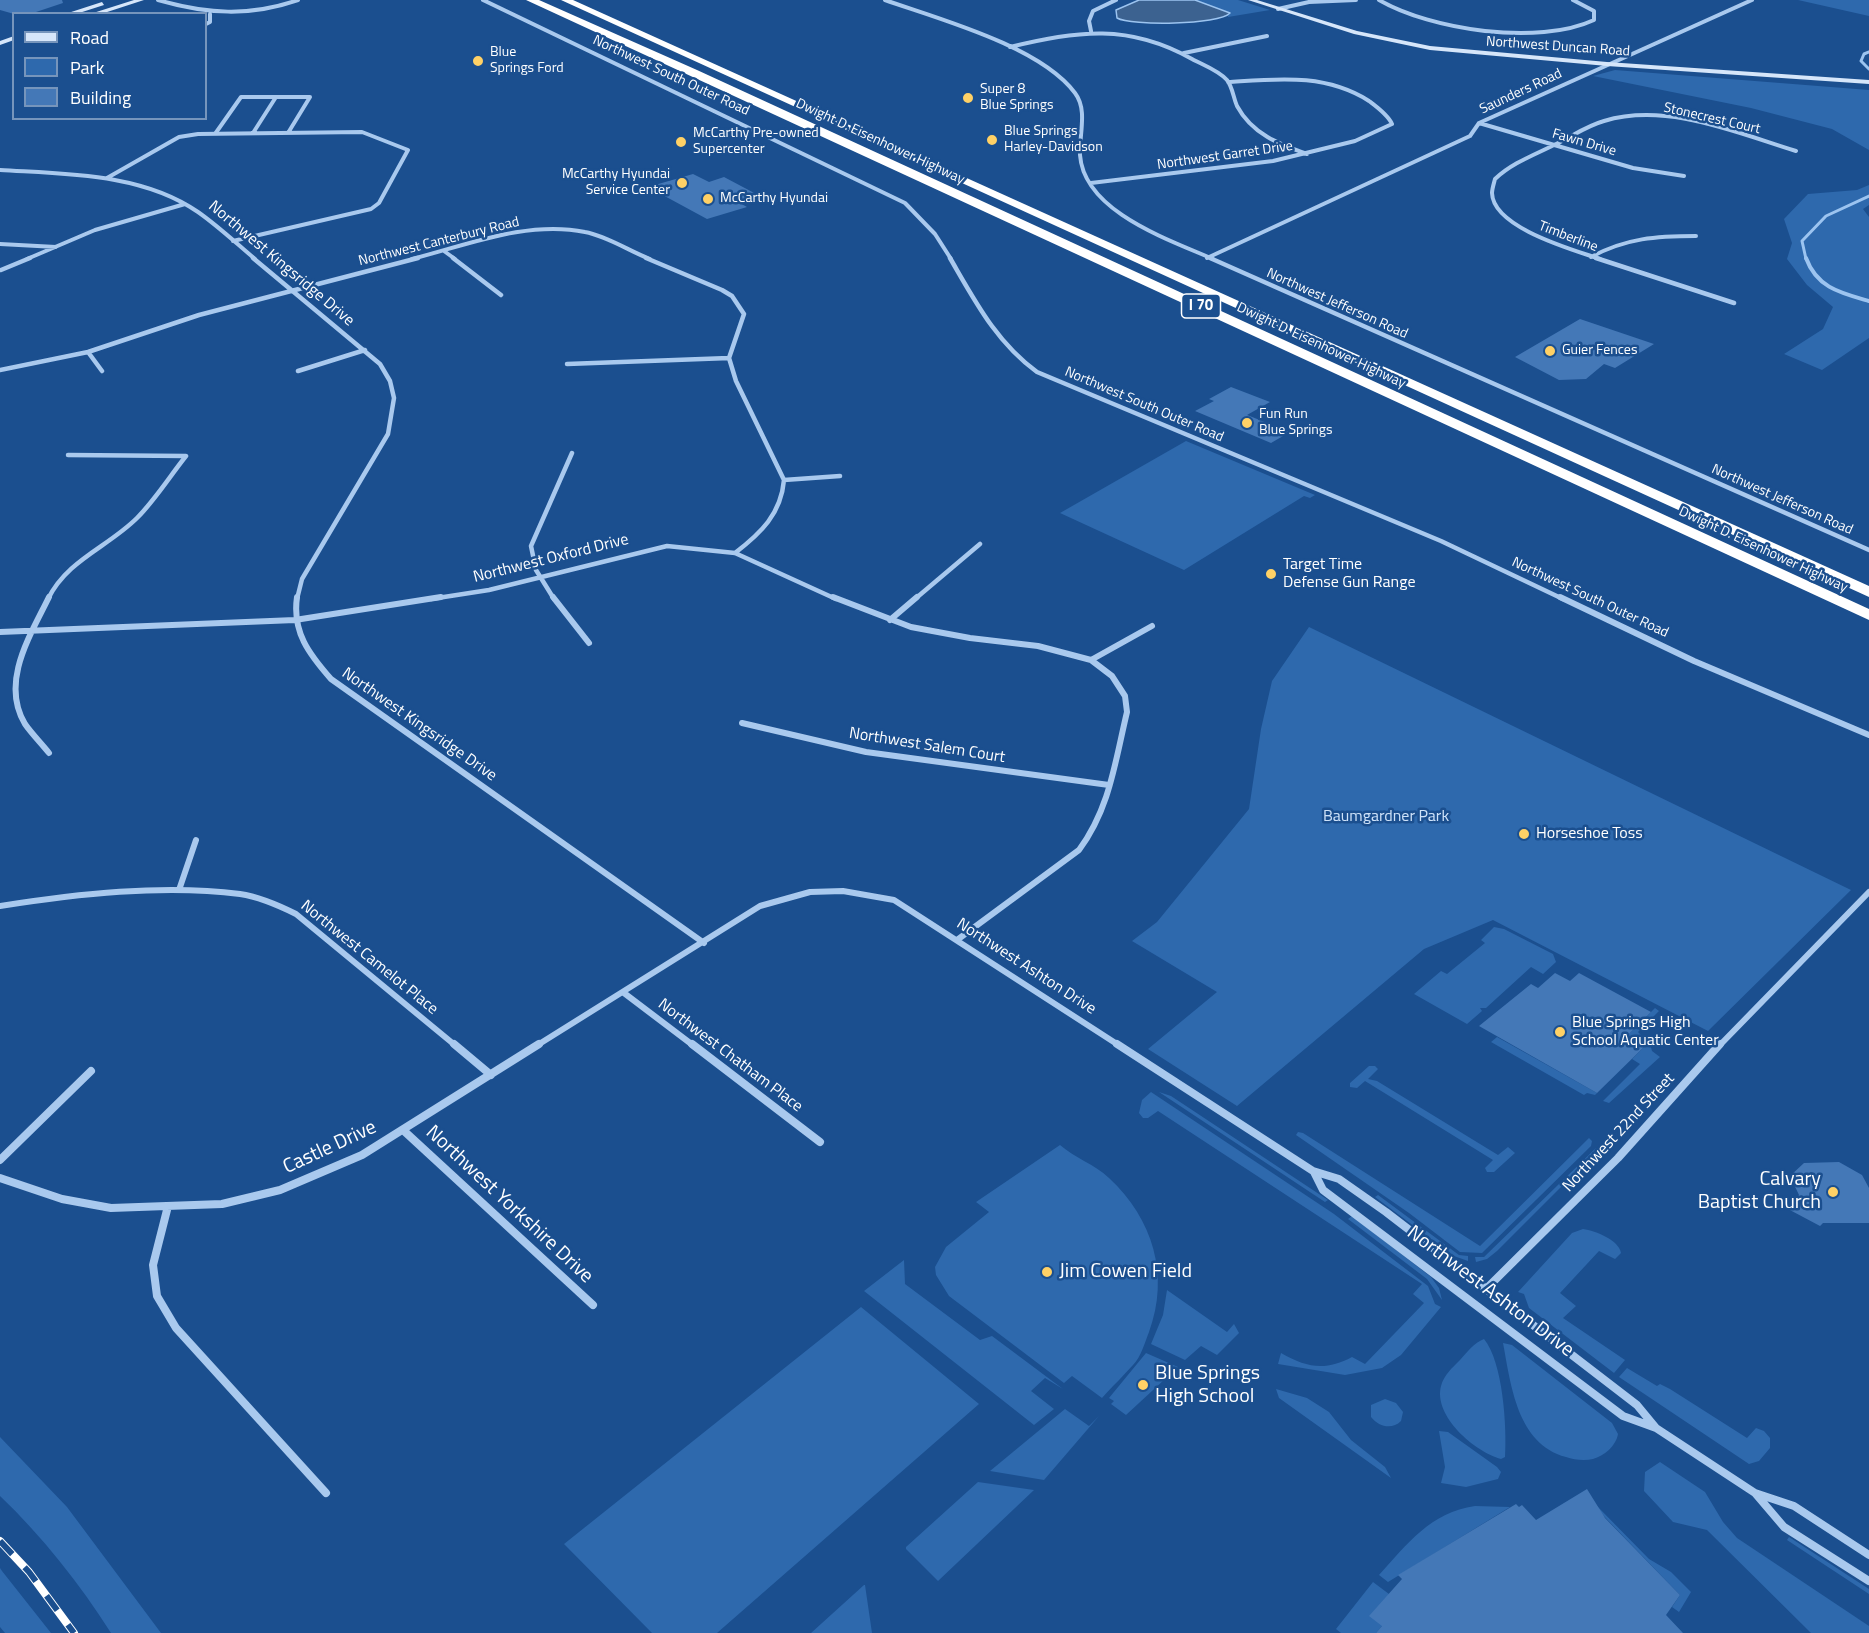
<!DOCTYPE html>
<html>
<head>
<meta charset="utf-8">
<style>
	body { margin:0 }
	#map { position:relative; width:1869px; height:1633px; overflow:hidden; background:#1b4f8f; font-family:"Titillium Web",sans-serif }
	canvas { display:block }
	.legend { position:absolute; left:12px; top:12px; width:195px; height:108px; box-sizing:border-box; background:#1b4f8f; border:2px solid #7695bc; margin:0; padding:8px 10px; list-style:none; font-size:18px; color:#fff }
	.legend li { display:flex; align-items:center; gap:12px; height:30px }
	.legend b { width:30px; border:2px solid #7695bc }
</style>
</head>
<body>
<div id="map">
<canvas width="1869" height="1633"></canvas>
<ul class="legend">
<li><b style="height:8px;background:#d6e6fa"></b>Road</li>
<li><b style="height:16px;background:#2e69ad"></b>Park</li>
<li><b style="height:16px;background:#4478b7"></b>Building</li>
</ul>
</div>
<script>
const context = document.querySelector('canvas').getContext('2d');
context.lineJoin = 'round';
function fill(path, color) {
  context.fillStyle = color;
  context.fill(path, 'evenodd');
}
function trace(path, color, width, dash) {
  context.strokeStyle = color;
  context.lineWidth = width;
  context.lineCap = dash ? 'butt' : 'round';
  context.setLineDash(dash || []);
  context.stroke(path);
}
function label(font, color, halo, rows, align = 'center') {
  context.font = font + ' "Titillium Web",sans-serif';
  context.lineWidth = 5;
  context.setLineDash([]);
  context.textBaseline = 'middle';
  context.strokeStyle = halo;
  context.fillStyle = color;
  for (const [text, x, y, turn = 0] of rows) {
    context.save();
    context.translate(x, y);
    context.rotate((+turn || 0) * Math.PI / 180);
    context.textAlign = isNaN(turn) ? turn : align;
    if (halo) context.strokeText(text, 0, 0);
    context.fillText(text, 0, 0);
    context.restore();
  }
}
const green = new Path2D(`
	M1195 0H1238L1270 10 1228 17V12Z
	M1798 0H1869V16Z
	M1615 70 1869 90V150L1832 129 1751 108 1593 76Z
	M1869 185V205L1863 209 1869 217V338L1822 370 1784 354 1823 329 1833 307 1807 285 1787 259 1792 243 1784 219 1808 194 1857 190Z
	M1186 441 1315 495 1310 498 1304 496 1184 570 1060 513Z
	M1309 627 1851 890 1708 1031 1493 920 1424 949 1237 1106 1148 1049 1217 992 1132 941 1157 922 1249 809 1261 729 1272 681Z
	M1494 927 1504 929 1553 954 1556 962 1543 974 1531 967 1486 1008H1480L1482 1011 1467 1024 1414 994 1441 971 1447 974 1485 943 1481 940Z
	M1655 1008 1659 1011 1638 1032 1650 1044 1652 1051 1660 1057 1609 1103 1603 1101 1640 1064 1632 1059 1644 1047 1626 1037Z
	M1497 1037 1597 1093 1595 1095 1587 1093 1584 1095 1491 1042Z
	M1369 1066H1375L1378 1069 1368 1079 1377 1081 1498 1155 1508 1147 1515 1153 1494 1172H1487L1485 1168 1493 1160 1365 1081 1357 1088 1350 1087V1083Z
	M1151 1092 1334 1214 1428 1286 1435 1304 1441 1307 1401 1355 1382 1368 1345 1375 1278 1364 1281 1353C1307 1368 1326 1371 1352 1357L1365 1364 1424 1303 1413 1294 1422 1284 1158 1111 1148 1118H1143L1139 1113 1142 1100Z
	M1159 1092 1171 1096 1328 1200 1325 1202Z
	M1298 1132 1303 1133 1480 1246 1589 1138 1592 1141 1591 1146 1482 1253 1460 1252 1409 1213 1296 1135Z
	M1060 1145C1075 1158 1094 1164 1109 1178 1153 1219 1170 1275 1149 1332 1145 1342 1141 1357 1133 1365 1124 1375 1112 1387 1102 1398L1072 1376 1064 1383 949 1296 936 1275 935 1267 946 1247 989 1212 976 1202Z
	M1596 1148 1595 1153 1497 1251 1487 1259 1476 1262 1475 1257H1484Z
	M1378 1195 1459 1255 1468 1256V1261L1454 1256 1375 1197Z
	M1352 1216 1431 1277 1439 1288 1442 1300 1427 1279 1348 1219Z
	M1583 1229C1596 1231 1619 1240 1621 1253L1615 1259 1599 1251 1560 1293 1576 1306 1563 1318 1625 1360 1614 1373 1529 1308 1524 1294 1518 1292 1572 1233Z
	M904 1260 905 1284 980 1340 992 1336 1063 1389 1045 1378 1031 1391 1054 1409 1034 1425 864 1291Z
	M1167 1290 1227 1332 1234 1324 1239 1333 1217 1355 1201 1346 1185 1360 1151 1344 1163 1315Z
	M861 1307 979 1404 717 1633H652L564 1544Z
	M1484 1339C1503 1362 1507 1427 1505 1457L1501 1459C1475 1452 1433 1416 1441 1386 1444 1375 1452 1368 1460 1360 1467 1352 1474 1343 1484 1339Z
	M1503 1343 1512 1345 1612 1423 1618 1434C1616 1446 1604 1456 1593 1459 1585 1461 1574 1460 1566 1457 1517 1444 1511 1385 1503 1343Z
	M1146 1353 1178 1367 1126 1415 1111 1404 1114 1401 1109 1398Z
	M1627 1368 1657 1386 1660 1384 1670 1389 1747 1438 1756 1428 1764 1431 1770 1438V1448L1759 1461 1749 1464 1619 1377Z
	M1276 1389 1307 1398 1329 1412 1351 1440 1385 1467 1391 1478 1279 1398Z
	M1385 1399 1396 1403 1403 1412 1401 1421C1392 1430 1379 1427 1371 1417V1405Z
	M1065 1409 1089 1426 1099 1416 1044 1480 990 1471Z
	M1439 1431 1448 1432 1497 1467 1501 1472 1498 1479 1466 1487 1441 1483 1445 1467Z
	M0 1437 67 1507 161 1633H111C80 1584 42 1536 0 1496Z
	M1660 1462 1705 1492 1723 1522 1737 1538 1869 1626V1633H1811L1707 1530 1673 1522 1644 1491 1645 1472Z
	M978 1482 1034 1490 938 1581 906 1549V1547Z
	M1596 1505 1649 1559 1671 1572 1691 1592 1679 1612 1672 1607 1680 1595 1594 1506Z
	M1475 1506 1510 1507 1388 1582 1379 1575C1407 1544 1431 1512 1475 1506Z
	M1789 1537 1869 1589V1594L1787 1540Z
	M0 1568 2 1571 51 1633H5L0 1627Z
	M1373 1582 1389 1594 1382 1626 1376 1633H1341L1336 1629Z
	M865 1585 872 1633H811L864 1585Z`);
const water = new Path2D(`
	M1139 0H1195L1230 13C1219 25 1131 26 1117 18L1116 10Z`);
const streamFar1 = new Path2D(`
	M1869 52 1864 54 1861 61 1869 69
	M1806 259 1802 241 1826 216 1869 196`);
const stream = new Path2D(`
	M1806 258C1817 288 1841 293 1869 301`);
const building = new Path2D(`
	M0 0H62L63 3 30 14H14L0 10Z
	M693 174 709 182 724 177 758 195 736 201 747 207 707 219 648 187Z
	M1580 319 1654 344 1615 368 1604 364 1586 379 1559 380 1515 357Z
	M1231 387 1270 402 1247 415 1290 432 1271 443 1195 411 1214 401 1209 399Z
	M1555 973 1570 981 1579 973 1651 1012 1626 1037 1644 1047 1597 1093 1479 1026 1531 984 1538 988Z
	M1839 1162 1862 1175 1869 1188V1223H1823L1820 1226 1788 1209 1799 1195 1790 1176 1804 1163Z
	M1587 1489 1605 1518 1680 1595 1666 1615 1683 1633H1376L1382 1626 1369 1616 1402 1579 1398 1575 1516 1504 1519 1507 1522 1505 1536 1520Z`);
const streetFar3 = new Path2D(`
	M158 0C207 14 249 17 298 0
	M483 0 905 203 935 234 951 259
	M885 0C939 19 1040 46 1075 93 1088 110 1079 135 1080 155 1084 212 1170 240 1213 259
	M1379 0C1431 30 1538 46 1594 20V11L1573 0
	M1278 9 1309 2 1356 0
	M206 24 210 22V14
	M1091 31 1089 21 1093 11 1116 0
	M1010 47C1078 31 1128 23 1192 59 1203 65 1218 70 1227 80 1233 88 1233 97 1237 106 1252 134 1279 144 1307 154
	M1184 53 1267 36
	M1479 123 1633 168 1684 176
	M253 133 276 97
	M215 134 241 97H310L288 133
	M0 170C65 174 142 173 198 212 218 226 236 243 255 259
	M107 178 179 137 198 134 362 132 408 150 379 203 371 209 233 241
	M1091 183 1273 161 1355 141 1392 124C1388 115 1377 107 1369 101 1325 73 1277 79 1228 82
	M0 244 56 247
	M444 251 455 259
	M1591 257C1626 238 1657 236 1696 236
	M1207 258 1470 136 1479 123 1752 0
	M27 259 95 230 185 204
	M412 259C467 245 528 220 585 232 607 236 629 251 650 259
	M1600 259C1574 250 1493 228 1492 193 1492 189 1494 183 1495 179 1512 163 1534 155 1554 145 1571 137 1586 126 1604 121 1667 102 1737 133 1796 151`);
const streetFar2 = new Path2D(`
	M253 258 380 364 390 381 394 398 388 434 302 579 297 599
	M453 258 501 295
	M646 258 722 290 732 296 744 314 729 358 736 381 784 480C781 514 761 533 735 553
	M950 258C975 301 996 342 1037 372L1441 541 1563 599
	M1210 258 1869 550
	M1596 258 1734 303
	M1 270 30 258
	M88 352 102 371
	M567 364 729 358
	M0 370 88 352 199 315 418 258
	M298 371 365 350
	M784 480 840 476
	M48 599C67 560 108 547 137 518 155 500 170 476 186 456L68 455
	M431 599 489 590 667 546 735 553 836 599
	M554 599 536 570 531 546 572 453
	M915 599 980 544`);
const streetFar1 = new Path2D(`
	M49 597C30 636 0 682 25 724 32 734 41 743 49 753
	M297 597C292 632 309 654 331 679L704 943
	M553 597 589 643
	M833 597 911 627 970 638 1038 646 1091 660 1112 676 1125 696 1127 712C1115 762 1110 808 1079 850L957 940
	M1560 597 1694 661 1869 735
	M890 620 917 597
	M0 632 295 620 441 597
	M1091 660 1152 626
	M742 723 866 752 1109 785
	M179 890 196 840
	M0 906C76 894 163 884 240 894 260 897 278 905 296 914L456 1046
	M624 993 694 1046
	M536 1046 760 906 810 892 843 891 894 900 1120 1046
	M1719 1046 1869 892`);
const street = new Path2D(`
	M454 1044 491 1075
	M692 1044 820 1142
	M1117 1044 1313 1171 1339 1179 1386 1212 1637 1405 1656 1428
	M403 1130 593 1305
	M0 1160 91 1071
	M1314 1172 1323 1190 1623 1416 1656 1428 1755 1493 1794 1506 1869 1555
	M0 1178 62 1199 111 1208 222 1204 280 1190 362 1155 539 1044
	M167 1210 153 1265 157 1296 176 1328 326 1493
	M1487 1288 1618 1158 1720 1044
	M1755 1493 1784 1527 1869 1581`);
const secondary = new Path2D(`
	M134 0H144L101 14H90Z
	M1248 0H1257L1357 31 1430 46 1607 62 1869 80V84L1607 66 1430 50 1354 34Z
	M102 2 104 5 76 14H65Z
	M14 36V40L0 45V41Z`);
const highway = new Path2D(`
	M526 0H539L697 70 1869 609V620Z
	M561 0H573L1869 586V597Z`);
const rail = new Path2D(`
	M0 1541 29 1572 74 1633`);
const markers = [
	[478,61,6,"#ffd166"],
	[968,98,6,"#ffd166"],
	[992,140,6,"#ffd166"],
	[681,142,6,"#ffd166"],
	[682,183,6,"#ffd166"],
	[708,199,6,"#ffd166"],
	[1550,351,6,"#ffd166"],
	[1247,423,6,"#ffd166"],
	[1271,574,6,"#ffd166"],
	[1524,834,6,"#ffd166"],
	[1560,1032,6,"#ffd166"],
	[1833,1192,6,"#ffd166"],
	[1047,1272,6,"#ffd166"],
	[1143,1385,6,"#ffd166"]
];
const farStreetnames = [
	["Northwest Duncan Road",1558,47,4],
	["Northwest South Outer Road",671,76,25],
	["Saunders Road",1521,92,-25],
	["Stonecrest Court",1712,119,13],
	["Dwight D. Eisenhower Highway",880,142,25],
	["Fawn Drive",1584,143,16],
	["Northwest Garret Drive",1225,156,-8],
	["Timberline",1568,237,21],
	["Northwest Canterbury Road",439,242,-14],
	["Northwest Jefferson Road",1337,304,24],
	["Dwight D. Eisenhower Highway",1321,346,25],
	["Northwest South Outer Road",1144,405,23],
	["Northwest Jefferson Road",1782,500,24],
	["Dwight D. Eisenhower Highway",1763,550,25],
	["Northwest South Outer Road",1590,598,25]
];
const farPoinames = [
	["Blue",490,53],
	["Springs Ford",490,69],
	["Super 8",980,90],
	["Blue Springs",980,106],
	["Blue Springs",1004,132],
	["Harley-Davidson",1004,148],
	["McCarthy Pre-owned",693,134],
	["Supercenter",693,150],
	["McCarthy Hyundai",670,175,"right"],
	["Service Center",670,191,"right"],
	["McCarthy Hyundai",720,199],
	["Guier Fences",1562,351],
	["Fun Run",1259,415],
	["Blue Springs",1259,431]
];
const shields = [
	[1201,306,39]
];
const shieldNames = [
	["I 70",1201,306]
];
const streetNames = [
	["Northwest Kingsridge Drive",281,264,40],
	["Northwest Oxford Drive",551,559,-14],
	["Northwest Kingsridge Drive",419,725,35],
	["Northwest Salem Court",927,746,9],
	["Northwest Camelot Place",369,958,39],
	["Northwest Ashton Drive",1026,967,33],
	["Northwest Chatham Place",730,1056,37],
	["Northwest 22nd Street",1619,1133,-47]
];
const poiNames = [
	["Target Time",1283,565],
	["Defense Gun Range",1283,583],
	["Horseshoe Toss",1536,834],
	["Blue Springs High",1572,1023],
	["School Aquatic Center",1572,1041]
];
const parkNames = [
	["Baumgardner Park",1386,817]
];
const nearStreetnames = [
	["Castle Drive",330,1148,-25],
	["Northwest Yorkshire Drive",509,1205,43],
	["Northwest Ashton Drive",1490,1292,37]
];
const nearPoinames = [
	["Calvary",1821,1180,"right"],
	["Baptist Church",1821,1203,"right"],
	["Jim Cowen Field",1059,1272],
	["Blue Springs",1155,1374],
	["High School",1155,1397]
];
fill(green, '#2e69ad');
fill(water, '#3c6290');
trace(water, '#9cc4f0', 1.5);
trace(streamFar1, '#9cc4f0', 3);
trace(stream, '#9cc4f0', 4);
fill(building, '#4478b7');
trace(streetFar3, '#a9c9ee', 4);
trace(streetFar2, '#a9c9ee', 4.5);
trace(streetFar1, '#a9c9ee', 6);
trace(street, '#a9c9ee', 8);
fill(secondary, '#d6e6fa');
fill(highway, '#fff');
trace(rail, '#fff', 8);
trace(rail, '#1b4f8f', 6, [18]);
for (const [x, y, r, color] of markers) {
  const dot = new Path2D();
  dot.arc(x, y, r, 0, 2 * Math.PI);
  context.fillStyle = color;
  context.fill(dot);
  trace(dot, '#1b4f8f', 2);
}
label('14px', '#fff', '#1b4f8f', farStreetnames);
label('14px', '#fff', '#1b4f8f', farPoinames, 'left');
for (const [x, y, w] of shields) {
  const box = new Path2D();
  box.roundRect(x - w / 2, y - 12, w, 24, 4.5);
  context.fillStyle = '#1b4f8f';
  context.fill(box);
  trace(box, '#fff', 1.5);
}
label('bold 15px', '#fff', null, shieldNames);
label('16px', '#fff', '#1b4f8f', streetNames);
label('16px', '#fff', '#1b4f8f', poiNames, 'left');
label('16px', '#cfe3fa', '#1b4f8f', parkNames);
label('20px', '#fff', '#1b4f8f', nearStreetnames);
label('20px', '#fff', '#1b4f8f', nearPoinames, 'left');
</script>
</body>
</html>
